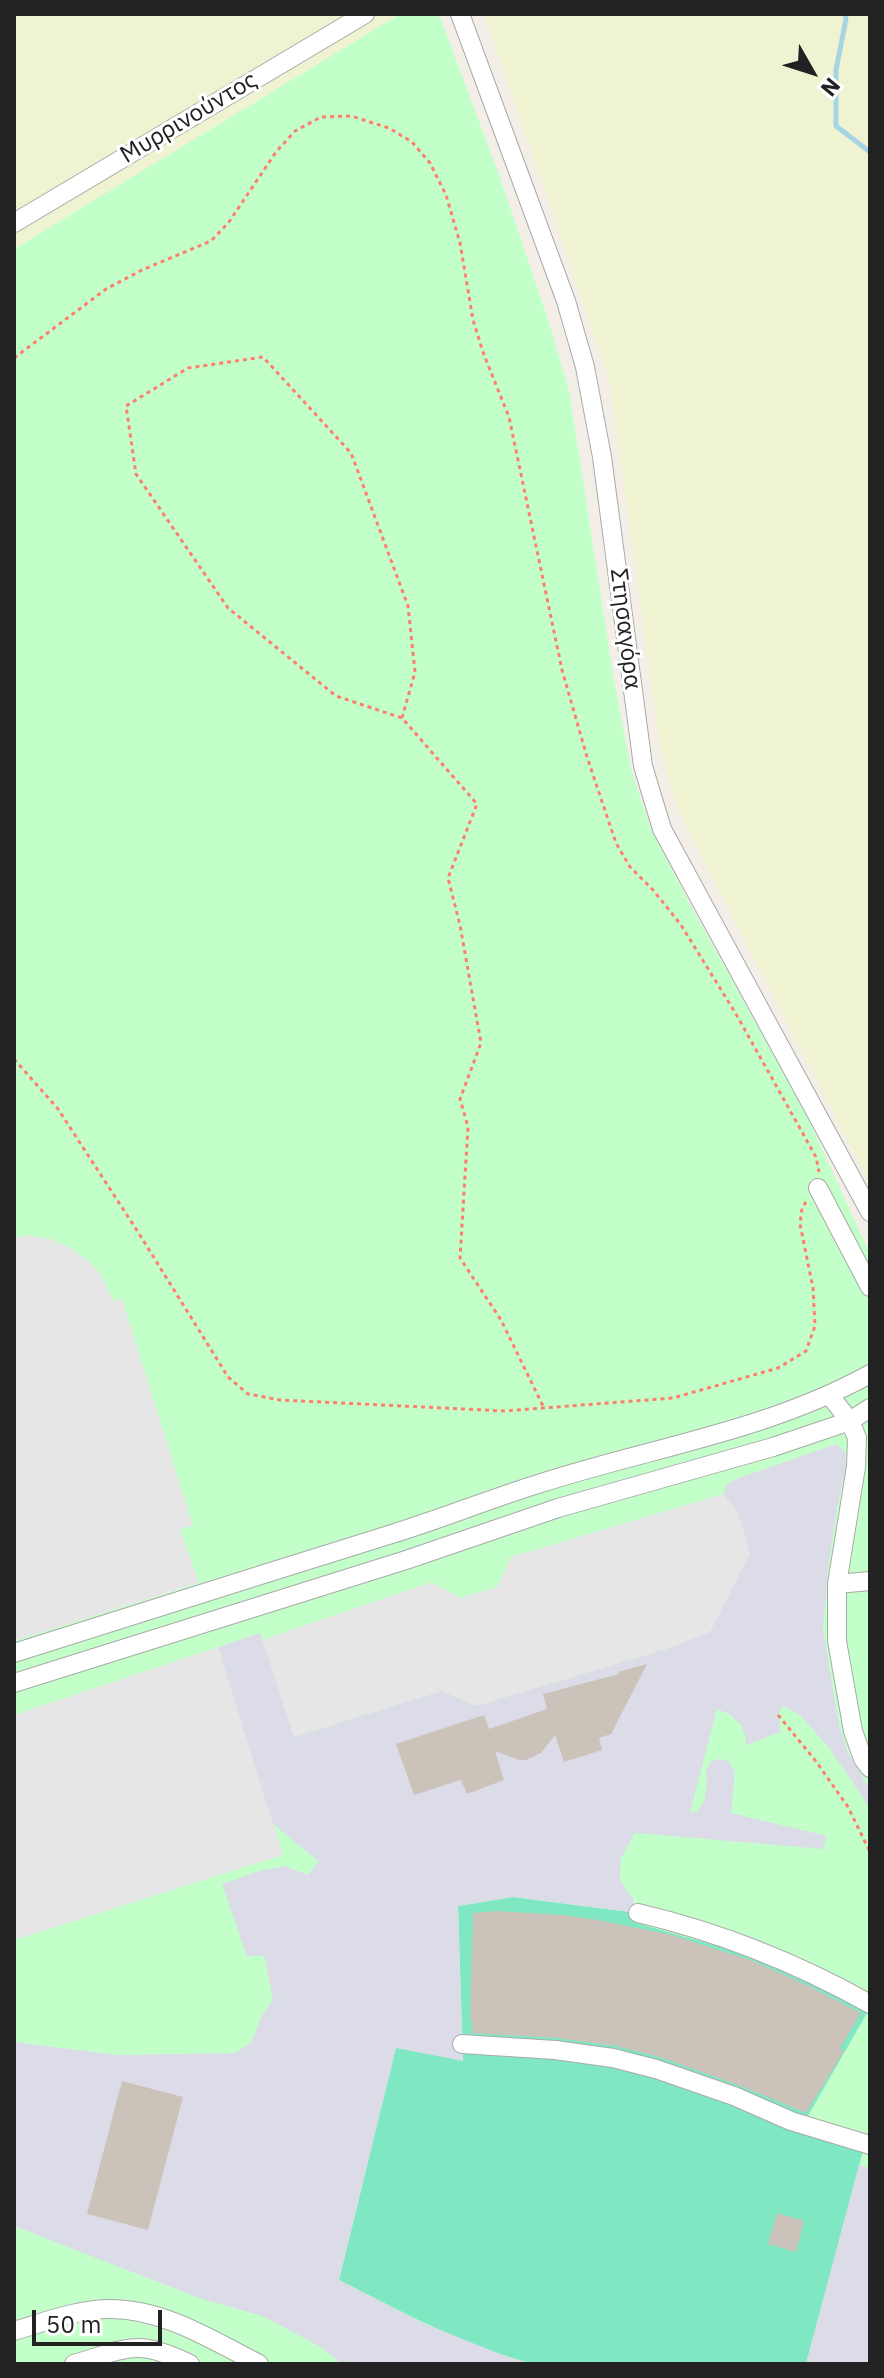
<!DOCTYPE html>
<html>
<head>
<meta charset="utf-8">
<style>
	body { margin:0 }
	#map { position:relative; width:884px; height:2378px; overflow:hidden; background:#f3efe8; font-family:"IBM Plex Sans",sans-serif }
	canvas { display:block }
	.frame { position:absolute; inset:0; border:16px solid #222; pointer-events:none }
	.north { position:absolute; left:772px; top:32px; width:80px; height:80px; -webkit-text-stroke:6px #fff; paint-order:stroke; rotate:129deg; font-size:22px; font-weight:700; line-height:32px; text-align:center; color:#222 }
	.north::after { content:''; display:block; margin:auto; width:28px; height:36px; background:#222; clip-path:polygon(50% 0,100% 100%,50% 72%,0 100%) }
	.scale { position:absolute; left:32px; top:2310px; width:130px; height:36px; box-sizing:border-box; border:4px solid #222; border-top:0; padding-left:10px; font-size:24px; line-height:28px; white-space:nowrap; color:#222; -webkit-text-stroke:6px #fff; paint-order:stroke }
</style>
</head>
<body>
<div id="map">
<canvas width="884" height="2378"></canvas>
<div class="frame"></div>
<div class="north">N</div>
<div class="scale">50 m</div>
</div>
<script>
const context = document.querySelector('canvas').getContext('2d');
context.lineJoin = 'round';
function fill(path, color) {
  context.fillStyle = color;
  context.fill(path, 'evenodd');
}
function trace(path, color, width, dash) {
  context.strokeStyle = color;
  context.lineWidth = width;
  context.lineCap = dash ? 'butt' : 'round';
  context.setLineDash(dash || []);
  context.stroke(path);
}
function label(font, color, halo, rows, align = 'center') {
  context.font = font + ' "IBM Plex Sans",sans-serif';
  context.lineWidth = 6;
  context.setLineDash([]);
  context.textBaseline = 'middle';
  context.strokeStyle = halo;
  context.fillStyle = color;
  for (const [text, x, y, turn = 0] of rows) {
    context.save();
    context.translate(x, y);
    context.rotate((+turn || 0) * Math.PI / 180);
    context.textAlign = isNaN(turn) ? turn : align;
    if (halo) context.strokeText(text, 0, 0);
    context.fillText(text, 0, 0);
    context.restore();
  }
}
const farmland = new Path2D(`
	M14 14H400L14 249Z
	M484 14H870V1185L677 808 660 748 609 379Z`);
const park = new Path2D(`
	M400 14H439L498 172 545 310 569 390 613 674 631 769 649 824 685 895 807 1116 870 1254V2364H14V249Z`);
const pitch = new Path2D(`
	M513 1897 638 1913 636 1923 739 1952 811 1982 867 2013 801 2128 863 2151 806 2364H533C465 2346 402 2312 339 2280L396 2047 463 2060 458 1906Z`);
const parking = new Path2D(`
	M25 1235 51 1239 70 1248 87 1260 100 1273 113 1300 122 1299 193 1526 180 1529 199 1583 14 1641V1238Z
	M723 1494 738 1512 750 1554 710 1633 667 1649 476 1706 442 1691 293 1737 262 1640 432 1582 460 1598 497 1587 511 1557Z
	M218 1647 283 1855 14 1940V1715Z`);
const plaza = new Path2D(`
	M836 1444 845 1451 846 1467 837 1509 828 1568 823 1629 839 1725 848 1753 870 1790V1808L830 1749 801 1716 783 1706 778 1715 781 1732 746 1745 745 1735 741 1725 729 1714 717 1709 690 1813 697 1811 704 1802 707 1783 706 1770 711 1761 719 1759 728 1761 735 1772 731 1813 827 1836 823 1849 635 1833 621 1858 620 1880 633 1899 638 1913 513 1897 458 1906 463 2061 396 2048 339 2280 425 2324 505 2356 533 2364H342L319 2346 262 2316 199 2298 14 2226V2042L118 2055 235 2053 252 2042 261 2017 273 2000 264 1955 247 1957 222 1884 262 1870 285 1866 308 1875 318 1861 273 1824 218 1647 260 1633 294 1737 442 1691 476 1706 667 1649 710 1632 750 1554 738 1512 723 1494 726 1485 736 1479Z
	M859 2165 870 2168V2364H806Z`);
const stream = new Path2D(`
	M845 14 846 19 836 70V126L870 152`);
const building = new Path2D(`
	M647 1664 611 1734 599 1738 602 1750 564 1762 555 1735 541 1753 526 1760H519L495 1751 504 1780 467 1794 461 1780 414 1795 396 1744 484 1715 489 1729 547 1709 543 1694 619 1674 618 1672Z
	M496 1911 563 1915 598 1920 672 1935 753 1961 809 1986 861 2013 840 2048 844 2051 806 2113 738 2085 659 2057 616 2046 556 2038 472 2033V2020H470L473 1913Z
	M122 2081 183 2097 148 2230 87 2214Z
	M777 2213 804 2221 796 2252 768 2244Z`);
const path = new Path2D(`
	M14 358 106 289 142 270 211 241 229 222 276 152 295 131 321 117 351 116 389 128 412 142 430 163 446 195 460 243 473 320 484 355 509 417 562 670 587 757 616 843 630 867 653 890 681 925 736 1014 816 1157 819 1172
	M402 718 415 672 408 606 351 453 263 357 188 368 126 406 136 474 228 608 336 696 402 718 477 804 448 878 460 925 481 1043 460 1099 468 1127 460 1258 501 1320 544 1408
	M14 1059 58 1109 138 1232 228 1377 248 1394 280 1400 504 1411 673 1398 778 1368 806 1351 815 1326 813 1288 800 1224 802 1208 806 1202
	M778 1715 815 1760 848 1807 870 1852`);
const minor = new Path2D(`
	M460 14 566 301 585 367 602 457 643 766 662 829 870 1212
	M14 223 365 14
	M818 1188 870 1287
	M830 1396 850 1421 857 1438 856 1467 837 1584V1641L853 1731 863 1759 870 1768
	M837 1584 870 1581
	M14 1653C141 1612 268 1573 395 1533 443 1518 490 1499 538 1484 649 1448 767 1431 870 1374
	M14 1683 406 1560 558 1508 773 1447 850 1421 870 1408
	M638 1913C719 1932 797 1963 870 2004
	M462 2044 555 2050 613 2058 656 2069 734 2096 791 2121 870 2145
	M14 2331C44 2322 78 2309 110 2309 164 2309 212 2340 259 2364
	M74 2364C128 2348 136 2338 190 2364`);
const streetNames = [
	["Μυρρινούντος",189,118,-31],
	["Στησαγόρα",625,629,83]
];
fill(farmland, '#f0f3d2');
fill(park, '#c3ffc9');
fill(pitch, '#7fe8c2');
fill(parking, '#e6e6e6');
fill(plaza, '#dcdce9');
trace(stream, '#a5d5e4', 5);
fill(building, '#cbc2ba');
trace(minor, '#a9a9a9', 20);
trace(path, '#ff7e6d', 3, [4, 4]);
trace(minor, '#fff', 18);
label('24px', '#222', '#fff', streetNames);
</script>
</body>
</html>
